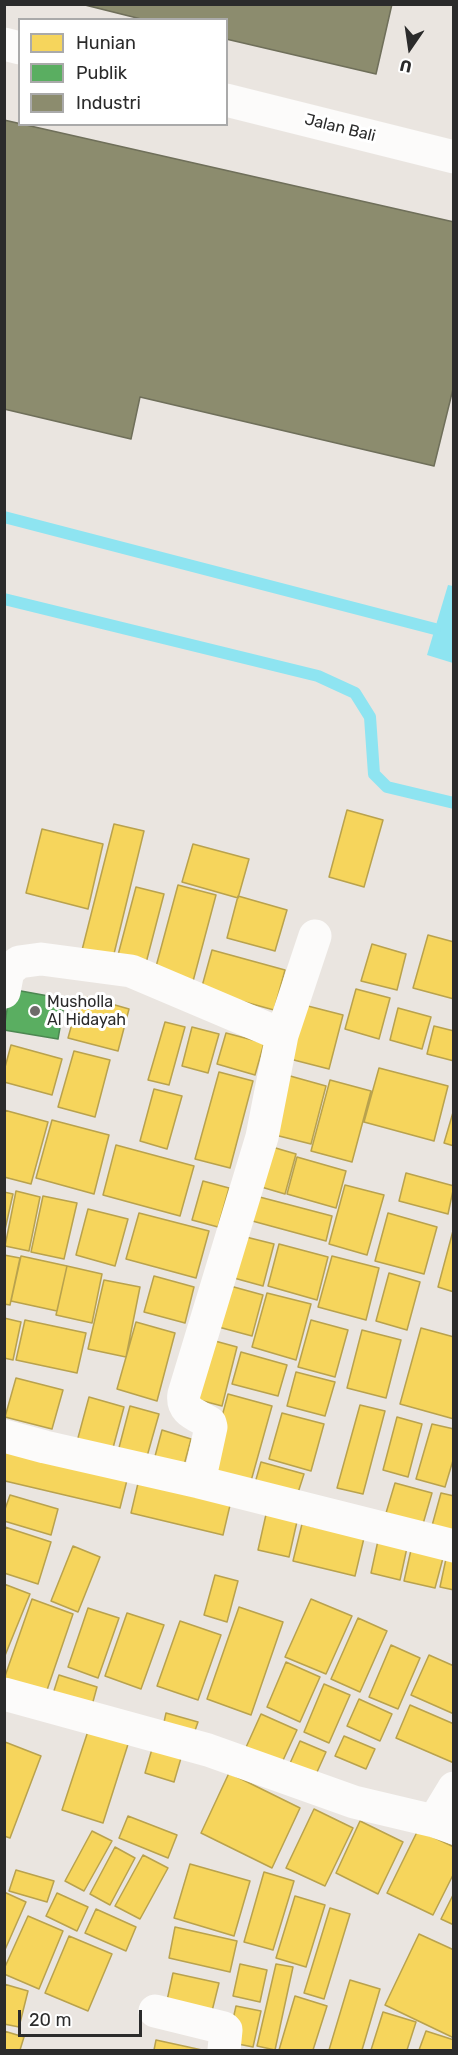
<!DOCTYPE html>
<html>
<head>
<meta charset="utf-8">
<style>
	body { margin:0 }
	#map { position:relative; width:458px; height:2055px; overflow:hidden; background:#eae5e0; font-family:Rubik,sans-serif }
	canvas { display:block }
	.frame { position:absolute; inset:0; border:6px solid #2b2b2b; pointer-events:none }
	.legend { position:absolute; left:18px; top:18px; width:210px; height:108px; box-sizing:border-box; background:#fff; border:2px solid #aaa; margin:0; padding:8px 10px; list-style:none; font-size:18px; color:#2b2b2b }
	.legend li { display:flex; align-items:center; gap:12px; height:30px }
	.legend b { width:30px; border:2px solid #aaa }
	.north { position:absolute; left:380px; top:18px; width:60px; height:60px; -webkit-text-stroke:4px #fff; paint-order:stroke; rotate:193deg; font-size:16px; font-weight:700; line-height:24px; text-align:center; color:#2b2b2b }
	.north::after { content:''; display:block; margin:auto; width:21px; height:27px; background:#2b2b2b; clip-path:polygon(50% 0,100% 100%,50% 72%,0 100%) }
	.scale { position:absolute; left:18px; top:2010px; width:124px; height:27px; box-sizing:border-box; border:3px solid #2b2b2b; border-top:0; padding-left:8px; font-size:18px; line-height:21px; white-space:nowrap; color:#2b2b2b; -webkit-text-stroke:4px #fff; paint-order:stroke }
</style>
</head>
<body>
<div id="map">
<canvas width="458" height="2055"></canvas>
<div class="frame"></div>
<ul class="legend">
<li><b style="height:16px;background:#f6d55c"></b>Hunian</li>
<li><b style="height:16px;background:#5aae61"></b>Publik</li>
<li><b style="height:16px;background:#8c8c6e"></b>Industri</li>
</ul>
<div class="north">U</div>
<div class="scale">20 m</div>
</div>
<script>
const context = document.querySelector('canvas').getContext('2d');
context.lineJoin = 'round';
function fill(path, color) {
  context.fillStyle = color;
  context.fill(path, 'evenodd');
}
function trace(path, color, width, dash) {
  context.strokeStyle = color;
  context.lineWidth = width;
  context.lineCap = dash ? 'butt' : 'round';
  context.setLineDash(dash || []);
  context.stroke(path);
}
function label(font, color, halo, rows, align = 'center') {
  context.font = font + ' Rubik,sans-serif';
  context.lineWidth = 6;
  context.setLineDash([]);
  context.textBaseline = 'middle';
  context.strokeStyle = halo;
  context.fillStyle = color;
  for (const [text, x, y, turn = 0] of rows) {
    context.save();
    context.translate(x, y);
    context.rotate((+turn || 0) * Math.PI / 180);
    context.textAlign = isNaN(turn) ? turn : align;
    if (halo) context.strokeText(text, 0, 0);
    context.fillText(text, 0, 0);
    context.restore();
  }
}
const water = new Path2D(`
	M448 585 453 586V663L427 655Z`);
const homes = new Path2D(`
	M347 810 383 820 364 887 329 877Z
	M114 824 144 831 111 966 80 958Z
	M42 829 103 844 88 909 26 893Z
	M193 844 249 859 238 898 182 882Z
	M178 885 216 895 192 985 154 974Z
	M136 887 164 894 146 963 118 955Z
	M238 896 287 910 275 951 227 938Z
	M428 935 454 942V999L413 988Z
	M372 944 406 954 397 990 361 981Z
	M212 950 285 970 274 1010 201 990Z
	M356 989 390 998 379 1039 345 1029Z
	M80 995 129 1009 118 1051 68 1038Z
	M300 1004 343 1015 329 1069 286 1058Z
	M398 1008 431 1017 422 1049 390 1040Z
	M165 1022 185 1027 169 1085 148 1080Z
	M434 1026 454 1031V1061L427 1054Z
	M192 1027 219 1034 208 1073 182 1066Z
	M226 1033 264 1043 255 1075 217 1064Z
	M11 1045 62 1059 52 1095 4 1082V1071Z
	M74 1051 110 1060 95 1117 58 1107Z
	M379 1068 448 1086 434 1141 364 1122Z
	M219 1072 253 1081 230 1168 195 1159Z
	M283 1074 326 1086 311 1144 267 1133Z
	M330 1080 371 1091 352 1162 311 1151Z
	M154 1089 182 1096 167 1149 140 1141Z
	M454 1109V1146L444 1143Z
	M4 1110 48 1122 31 1184 4 1177Z
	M52 1120 109 1135 94 1194 36 1178Z
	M262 1144 296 1154 285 1194 251 1184Z
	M116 1145 194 1166 180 1216 103 1195Z
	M297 1157 346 1171 336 1208 287 1194Z
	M406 1173 454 1186 448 1214 399 1201Z
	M203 1181 229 1188 218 1227 192 1220Z
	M345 1185 384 1195 367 1255 329 1244Z
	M16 1191 40 1197 29 1251 5 1246Z
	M4 1192 13 1194 4 1234Z
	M252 1195 332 1216 326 1241 245 1219Z
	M43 1196 77 1203 64 1259 31 1252Z
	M88 1209 128 1219 115 1266 76 1255Z
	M139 1213 209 1231 196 1278 126 1259Z
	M388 1213 437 1227 424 1274 375 1261Z
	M454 1227V1292L438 1287Z
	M234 1234 274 1244 263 1286 223 1275Z
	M279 1244 328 1257 317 1300 268 1286Z
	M4 1255 20 1258 10 1305 4 1304Z
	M21 1256 67 1266 57 1311 11 1301Z
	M332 1256 379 1268 366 1320 318 1307Z
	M67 1266 102 1274 92 1323 56 1315Z
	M389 1273 420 1282 407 1330 376 1321Z
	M154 1276 194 1287 185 1323 144 1312Z
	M104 1280 140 1287 126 1357 88 1349Z
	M223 1284 263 1295 252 1336 211 1325Z
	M267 1293 311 1304 296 1360 252 1347Z
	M4 1318 21 1322 13 1360 4 1358Z
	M25 1320 86 1333 77 1373 16 1360Z
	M311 1320 348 1330 335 1377 298 1367Z
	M136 1322 175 1333 157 1401 117 1389Z
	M421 1328 454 1337V1419L400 1404Z
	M362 1330 401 1340 386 1398 347 1388Z
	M204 1338 237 1347 222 1406 188 1397Z
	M241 1352 287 1365 278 1396 232 1384Z
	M296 1372 335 1382 325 1416 287 1406Z
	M16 1378 63 1390 52 1429 5 1417Z
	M228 1394 272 1406 251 1481 208 1469Z
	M89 1397 124 1407 110 1459 75 1449Z
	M360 1405 385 1411 363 1494 337 1488Z
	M130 1406 159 1414 144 1467 116 1459Z
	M282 1413 324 1424 311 1471 269 1459Z
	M397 1417 422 1424 408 1477 383 1470Z
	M432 1424 454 1429V1457L445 1487 416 1479Z
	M162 1430 191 1439 183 1469 154 1460Z
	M4 1443 128 1476 120 1508 5 1481Z
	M261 1462 304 1474 295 1502 253 1490Z
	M139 1479 231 1501 223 1535 131 1513Z
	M395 1483 432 1493 423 1524 386 1513Z
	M441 1493 454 1496V1540L430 1533Z
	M10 1495 58 1509 51 1535 4 1521V1512Z
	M267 1510 298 1517 289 1557 258 1550Z
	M302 1524 364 1538 355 1576 293 1561Z
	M5 1527 51 1542 38 1584 4 1573Z
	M379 1536 408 1543 400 1580 371 1573Z
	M73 1546 100 1557 78 1612 51 1601Z
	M411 1550 443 1558 435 1588 404 1581Z
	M447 1554 454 1556V1590L440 1587Z
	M215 1575 238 1581 227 1622 204 1615Z
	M4 1584 30 1594 4 1658Z
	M32 1599 73 1614 46 1693 4 1679Z
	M311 1599 352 1616 326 1674 285 1657Z
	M239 1607 283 1622 251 1715 207 1699Z
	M88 1608 119 1618 98 1678 68 1667Z
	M127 1613 164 1625 141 1689 105 1676Z
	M358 1618 387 1631 360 1692 331 1679Z
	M180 1621 221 1635 198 1700 157 1686Z
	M391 1645 420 1658 398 1709 369 1697Z
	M429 1655 454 1666V1714L411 1695Z
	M286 1662 320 1677 300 1722 267 1707Z
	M59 1675 97 1687 91 1709 52 1697Z
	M324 1684 350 1695 329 1743 304 1732Z
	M359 1699 392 1714 380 1741 347 1726Z
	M410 1705 454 1724V1763L396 1738Z
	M166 1713 198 1722 192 1739 162 1731Z
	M261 1714 297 1730 279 1769 243 1754Z
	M90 1725 130 1738 103 1823 62 1810Z
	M344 1736 375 1749 366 1769 335 1756Z
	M300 1741 326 1752 313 1781 287 1770Z
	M5 1742 41 1756 10 1838 4 1836Z
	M152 1749 181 1758 174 1782 145 1773Z
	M229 1773 300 1808 272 1868 201 1833Z
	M314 1809 353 1828 325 1886 286 1868Z
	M128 1816 177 1835 168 1858 119 1838Z
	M360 1821 403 1842 378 1894 336 1873Z
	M418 1830 454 1847V1873L433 1915 387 1893Z
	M92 1831 112 1841 84 1891 65 1881Z
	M115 1847 135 1858 110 1905 90 1894Z
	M143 1855 168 1868 140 1919 115 1906Z
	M190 1864 250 1881 234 1936 174 1918Z
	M16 1870 54 1881 47 1902 9 1891Z
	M264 1872 294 1881 273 1950 244 1942Z
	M4 1892 26 1902 4 1952Z
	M57 1893 88 1907 77 1931 46 1916Z
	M454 1893V1925L441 1919Z
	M295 1896 325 1905 306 1967 276 1958Z
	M330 1908 350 1914 324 1999 304 1993Z
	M96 1909 136 1927 126 1951 85 1933Z
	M28 1916 63 1931 39 1989 4 1974V1969Z
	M175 1927 237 1941 230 1972 169 1958Z
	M419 1934 454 1950V2038L385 2005Z
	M69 1936 112 1954 88 2011 45 1993Z
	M240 1964 267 1970 260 2002 233 1996Z
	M276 1964 293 1967 275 2050 257 2046Z
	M173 1973 219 1983 211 2015 166 2005Z
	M350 1980 380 1989 362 2050H329Z
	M4 1984 28 1991 19 2027 4 2024Z
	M295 1996 327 2006 313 2050H279Z
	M236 2006 261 2011 253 2047 228 2042Z
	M383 2012 416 2022 407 2050H371Z
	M4 2031 24 2037 20 2050H4Z
	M426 2031 454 2040V2050H419Z
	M156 2040 202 2050H154Z`);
const public = new Path2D(`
	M10 989 65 999 58 1039 4 1030Z`);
const industry = new Path2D(`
	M81 4H392L376 74 226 39V20H145Z
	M4 120 454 222V385L434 466 140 397 131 439 4 409Z`);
const stream = new Path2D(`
	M4 517 435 629
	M4 599 318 676 355 693 370 717 374 774 387 787 454 803`);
const minor = new Path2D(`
	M4 44 20 48
	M226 100 454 157
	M4 992 8 971 19 962 41 959 131 971 282 1035
	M4 1436 45 1447 199 1482 454 1546
	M199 1482 211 1427 210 1423C197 1415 181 1412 184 1394L262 1137 282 1035 315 936
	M4 1694 208 1750 354 1802 434 1821 454 1828
	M434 1821 454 1788
	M155 2011 224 2028 226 2030 224 2050`);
const markers = [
	[35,1011,6,"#6e6c6a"]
];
const streetNames = [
	["Jalan Bali",340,128,14]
];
const poiNames = [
	["Musholla",47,1002],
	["Al Hidayah",47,1020]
];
fill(water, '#8ee4f1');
fill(homes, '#f6d55c');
trace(homes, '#b9a24d', 1.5);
fill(public, '#5aae61');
trace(public, '#4c8751', 1.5);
fill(industry, '#8c8c6e');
trace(industry, '#6f6f5a', 1.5);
trace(stream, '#8ee4f1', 12);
trace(minor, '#fcfbfa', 33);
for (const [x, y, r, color] of markers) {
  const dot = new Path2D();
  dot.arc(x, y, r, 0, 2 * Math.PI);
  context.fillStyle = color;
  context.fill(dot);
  trace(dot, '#fff', 2);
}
label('16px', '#2b2b2b', '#fff', streetNames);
label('16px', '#2b2b2b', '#fff', poiNames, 'left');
</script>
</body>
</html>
